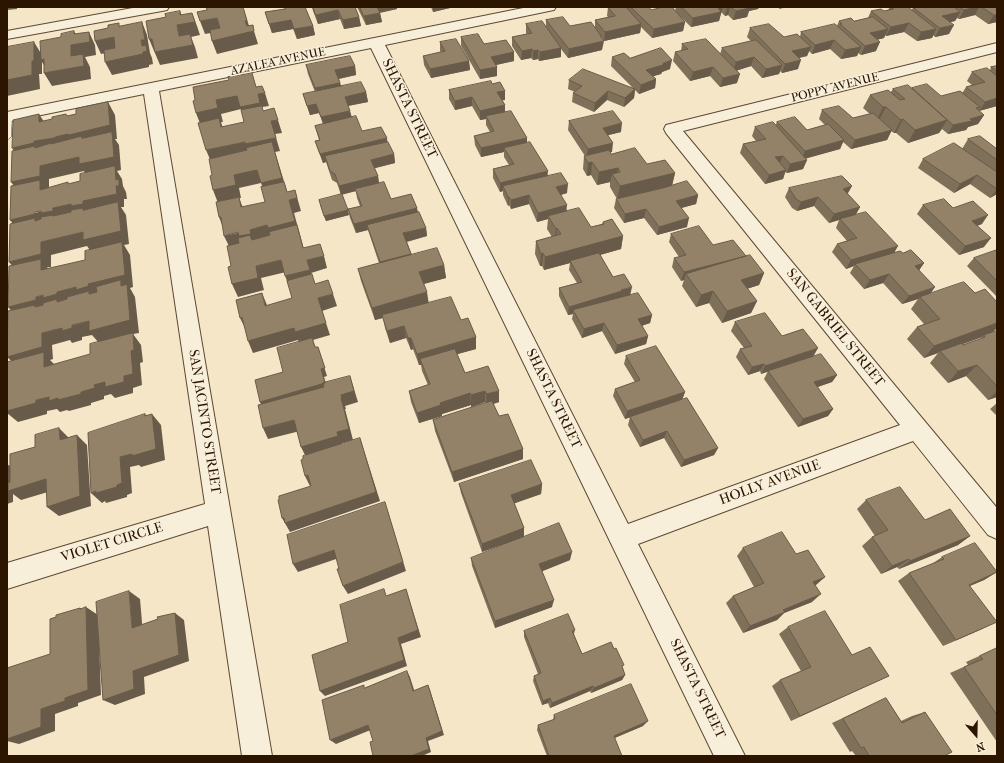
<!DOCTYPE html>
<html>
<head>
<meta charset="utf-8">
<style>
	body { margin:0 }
	#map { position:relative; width:1004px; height:763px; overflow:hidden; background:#f5e6c8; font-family:"IM FELL French Canon",serif }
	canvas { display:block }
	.frame { position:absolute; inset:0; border:8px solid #2b1500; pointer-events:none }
	.north { position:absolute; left:956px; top:715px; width:40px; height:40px; -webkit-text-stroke:3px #f8efdb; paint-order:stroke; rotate:160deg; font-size:11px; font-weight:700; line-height:16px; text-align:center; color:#2b1500 }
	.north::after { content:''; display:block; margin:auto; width:14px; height:18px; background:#2b1500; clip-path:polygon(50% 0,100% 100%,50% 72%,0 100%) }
</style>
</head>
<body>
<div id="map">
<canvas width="1004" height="763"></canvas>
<div class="frame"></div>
<div class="north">N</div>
</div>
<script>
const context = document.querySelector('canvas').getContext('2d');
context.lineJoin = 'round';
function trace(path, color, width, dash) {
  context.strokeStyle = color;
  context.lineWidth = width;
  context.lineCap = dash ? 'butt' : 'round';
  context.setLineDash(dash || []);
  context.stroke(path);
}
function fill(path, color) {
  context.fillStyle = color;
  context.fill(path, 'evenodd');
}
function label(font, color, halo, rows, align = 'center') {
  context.font = font + ' "IM FELL French Canon",serif';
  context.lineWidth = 3;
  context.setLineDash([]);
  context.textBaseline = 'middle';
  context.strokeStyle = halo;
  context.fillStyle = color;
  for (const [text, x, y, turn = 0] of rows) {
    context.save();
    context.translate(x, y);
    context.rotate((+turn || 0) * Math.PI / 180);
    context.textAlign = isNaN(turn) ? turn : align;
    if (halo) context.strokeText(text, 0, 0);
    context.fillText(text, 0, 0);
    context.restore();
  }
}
const lane = new Path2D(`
	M7 115 12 117 11 137 7 140Z`);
const street = new Path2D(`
	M138 7H169L167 10 162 11 7 39V31Z
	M528 7H556L554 10 549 11 385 45 628 524 900 425 666 133 664 129 666 125 997 43V52L683 131 997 508V539L988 535 913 441 638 544 745 756H714L371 48 159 91 272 756H242L208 526 7 589V563L205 504 144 94 7 122V112Z`);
const wall = new Path2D(`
	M284 7H305L313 26 315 35 297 39 293 29 272 33 265 12 285 9Z
	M312 7H355L359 17 361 26 344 29 340 19 318 24 313 11Z
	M357 7H397V9L380 13 382 22 366 25Z
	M431 7H450V8L433 12Z
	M608 7H649L651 10 675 11 676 7H759L758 9 749 11 747 17 733 20 728 15 725 16 721 12 719 21 691 27 680 16 685 22 683 31 652 38 641 27 640 33 604 41 601 37 602 50 568 58 561 49V57L539 61 538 59 533 60 531 58 521 60 512 46V37L527 34 526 33V24L546 26V20L570 26 595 27V20L608 17 607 16Z
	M890 7 912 10 913 7H997V22L988 24 975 15 959 19 957 18 955 21 950 22 949 34 935 37 933 35 932 38 917 41 904 32 886 36 885 35 884 38 877 40 876 51 861 55 858 53 857 56 841 59 830 49 812 54 809 51 807 56 799 58 798 69 782 73 780 71 779 74 762 78 751 66 737 70V83L720 87 710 76 690 81 673 61 675 52 681 51 682 44 720 54 722 48 751 41 747 37 750 28 784 37H800L801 32 837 26 839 21H854L868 18 871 11H884L888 10Z
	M461 37 514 52V61L496 65 497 67V76L480 79 461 46Z
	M440 42 469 61 470 70 431 78 424 65 423 56 441 52 440 51Z
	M612 57 630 58 670 69 662 72 661 74 653 76 656 79 655 88 639 94 635 90 634 98 624 107 607 100 594 112 572 102 573 93 575 92 568 89 569 80 633 88 611 66Z
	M306 65 355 66 356 75 339 79 341 86 366 92 368 102 348 106 352 117 362 131 387 142 394 154 395 163 374 168 378 176 379 183 391 199 417 208 418 213 426 228 427 236 407 242 412 255 444 265 446 278 423 284 428 303 461 320 476 337V349L457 354 465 373 499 402 493 404 499 416 523 449V459L454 482 435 431 433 420 486 403 485 402 471 407V405L442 414V416L419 423 411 402 409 391 428 385 422 371 421 365H419L413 349 411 350 406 338 390 343 385 328 383 318 375 320 361 281 358 269 379 263 368 230 356 233 350 218 348 209 360 206 357 198 356 191 342 194 349 215 326 221 320 205 341 195 337 183 332 180 326 162 323 163 318 150 315 141 319 140 315 126 323 124 319 113 310 115 303 94 315 92 308 74Z
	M997 66V106L979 111 984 115 978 124 968 127 966 130 948 134 942 129 939 133 908 143 896 133H894L891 131 887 140 851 149 843 142 840 149 806 158 807 160 803 169 787 173 785 172 783 179 765 184 740 153 743 144 756 141 752 136 755 127 775 126 777 122 807 130 825 125 819 119 822 110 853 118 870 114 863 108 870 95 891 92 893 89 912 88 941 96 963 92 966 87 972 85 967 81 972 72 990 70 991 67Z
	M492 84 505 91V100H502L505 112 527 143 548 176 567 193 561 195 567 211 591 227 602 224 603 222 623 236 621 249 600 255 613 277 631 295 652 315 650 323 642 326 648 336 646 344 615 354 602 331 582 338 572 319 573 314 568 315 559 296V288L577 283 569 270 570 263 544 270 542 266H540L535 254 536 241 552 237 547 229 548 219 537 222 529 204 511 209 509 205 508 206 503 195V191L500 192 493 178V169L509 165 504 157V152L481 157 475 145 474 136 490 132 486 125V119L480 120 472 106 455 110 449 99V90Z
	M569 121 621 132 608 135 612 152H610L611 154 675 173 672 185 698 195 696 204 681 208 687 227 657 235 644 218 624 223 614 208 616 199H617L610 187V182L597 185 591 175 587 176 583 169 584 156H585L568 130Z
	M968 139 997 149V194L990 198 970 184 954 193 918 168 923 159 962 149Z
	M789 188 848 194 860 207 856 214 894 252 903 253 924 263 919 270 930 294 975 293 997 302V328L992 333 997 331V397L988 400 966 376 948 383 930 363 938 353 924 358 907 339 917 327 924 324 911 309 918 299 902 304 883 283 864 289 850 273 854 266 846 269 832 252 837 244 847 241 836 228 839 220 829 223 814 206 797 211 792 208 785 197ZM982 337 980 339 963 345V344Z
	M923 205 953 208 982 224 977 226 984 247 959 255 917 214Z
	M671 234 713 245 746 256 764 273 759 285 747 289 757 301 751 313 722 323 709 303 696 307 682 286 684 280 681 281 672 267 674 258 679 257 669 242Z
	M997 250V297L967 266 974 258Z
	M735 322 782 336 813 356 837 375 832 382 817 387 833 409 828 416 798 427 764 379 768 371 761 374 760 371 748 375 736 357 740 349 744 348 731 331Z
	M626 356 685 392 682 400 625 419 613 396 615 389 635 382 624 364Z
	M997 403V416L990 409Z
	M630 417 718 448 714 455 681 467 664 438 640 447 628 425Z
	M459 484H542L541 494 514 503 524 528V537L482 552 461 493Z
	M866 500 925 520 970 536 958 545 899 569 897 567 881 574 862 546 872 537 875 536 857 509Z
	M743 548 796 554 825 577 815 585 812 602 784 613 777 620 743 633 726 603 733 596 754 587 737 556Z
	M942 557 997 572 984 580 970 586 982 629 943 646 898 581 909 573 932 564Z
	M471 558 570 560 542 571 552 607 495 628 472 566Z
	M788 627 852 655 889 676 791 721 772 686 780 680 801 671 779 634Z
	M575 630 574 634 582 654 622 668 625 675 622 680 591 693 590 691 550 708 548 703 542 705 533 681 534 676 538 674 524 637V631Z
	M997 648V742L950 673 968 665 966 662Z
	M886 698 901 721 912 716 925 712 944 756H856L852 751 850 752 832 723Z
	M554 715 643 726 614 738 622 756H547L537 730 538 725 553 720Z`);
const shadedWall = new Path2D(`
	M7 7H17V9L7 10Z
	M243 7 251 32 254 31 258 44 217 54 212 41 245 21Z
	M376 7H397V9L377 13Z
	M433 7H450V8L433 12Z
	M723 7 719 21 691 27 693 18 718 8Z
	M727 7H730L728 15 725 16Z
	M743 7H759L758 9 749 11 747 17 733 20 736 11Z
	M780 7H787L779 9Z
	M975 7H979L975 15 959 19 964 10Z
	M338 10 340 19 318 24 316 15Z
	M180 11 185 24 192 13 197 26 200 35 191 37 195 47 198 58 160 65 149 39 179 36 177 25 180 15Z
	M960 12 955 21 938 25 942 16Z
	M380 13 382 22 366 25 364 16Z
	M994 15H997V22L988 24Z
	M359 17 361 26 344 29 343 20Z
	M217 18 222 31 205 34 200 21Z
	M291 20 293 29 272 33 269 24Z
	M142 22 147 35 150 53 152 58 153 64 149 65V67L112 75 105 62 142 46 141 40Z
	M685 22 683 31 652 38 654 29Z
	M909 23 904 32 886 36 891 27Z
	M641 24 640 33 604 41 605 32Z
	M954 25 949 34 935 37 940 28Z
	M313 26 315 35 297 39 294 29Z
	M888 29 884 38 866 42 870 33Z
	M936 29 932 38 917 41 921 32Z
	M74 31 80 43 89 32 95 45 96 55 85 57 90 67 91 79 52 86 44 73 48 72 42 62V74H39L40 89 7 96V80L32 61 34 42 42 55 71 56V45L74 34Z
	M601 36V42L604 41 602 50 568 58 569 49Z
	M114 37 120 50 101 54 95 41Z
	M834 40 830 49 812 54 815 45Z
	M880 42 876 51 861 55 865 46Z
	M811 47 807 56 789 60 792 51Z
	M861 47 857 56 841 59 845 50Z
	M561 48V57L539 61 540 52Z
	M532 49 531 58 521 60 522 51Z
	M538 50V59L533 60V51Z
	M514 52V61L491 66V57Z
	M754 57 751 66 733 72 736 62Z
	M672 60 670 69 662 72 661 74 644 79 646 70Z
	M801 60 798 69 782 73 785 64Z
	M469 61 470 70 431 78 430 69Z
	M782 65 779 74 762 78 766 69Z
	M355 66 356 75 337 79 335 70Z
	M497 67V76L480 79V70Z
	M713 67 710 76 690 81 693 72Z
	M252 73 258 94 265 93 269 106 262 107 244 120 241 109 221 114 223 122H221L224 132 201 126 196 113 216 100Z
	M740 74 737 83 720 87 723 78Z
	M656 79 655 88 639 94 641 85Z
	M340 83 342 92 318 97 315 88Z
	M635 89 634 98 624 107 625 98Z
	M505 91V100L498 101 497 92Z
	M608 91 607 100 594 112 595 103Z
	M366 92 368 102 347 106 345 97Z
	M472 97V106L455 110V101Z
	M997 98V106L979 111 985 102Z
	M108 102 115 115 117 139H115L119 145 121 170 117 171 122 179 123 186 126 192 127 199H124V207H121L126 215 129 244 124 245 130 255 133 287 130 288 135 297 139 333 133 334 141 345 143 362 140 363 142 385 133 388V393L115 398 111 394 104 396V399L91 403V405L69 411 67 410 60 412 57 409 47 411V414L18 422 7 413V411L36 400 49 397 81 392 94 385 99 343 92 335 82 337V340L72 343 70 340 52 345 53 359 50 360 54 364V378L19 368 7 357 42 333 89 321 130 320 19 319 8 307 36 297 88 284 92 253 87 246 51 255V267H47L50 271 19 274 9 262 41 242 83 232 121 231 20 233 10 220 53 208 83 201 87 177 84 171 49 179V189L21 195 11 182 40 166 112 140 21 161 12 148 34 141 55 137Z
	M316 104 319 113 310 115 307 106Z
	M505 105V114L486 116V119L480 120V111Z
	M883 107H886L879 120H877Z
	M350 111 352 120 324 126 321 117Z
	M39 114 48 128 39 122Z
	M984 115 978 124 968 127 966 130 948 134 953 125 970 119Z
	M903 119 896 133H894L901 120Z
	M278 120 282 133 275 134 280 151 275 152 287 191 266 196 261 183 239 188 241 198H239L244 210 218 203 213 190 234 175 275 152 212 164 206 150 245 142 271 121Z
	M947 120 939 133 908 143 915 130Z
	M622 123 621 132 601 137 603 128Z
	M892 130 887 140 851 149 855 140Z
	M387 138 388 148 325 156 326 162 323 163 320 154Z
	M527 138V147L504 148V152L481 157V148Z
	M844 140 840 149 801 160 805 151Z
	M613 143 612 152 586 158 588 149Z
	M394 154 395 163 372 169 371 160Z
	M783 156 779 165 775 157Z
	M807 160 803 169 787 173 790 164Z
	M592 162 591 175 587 176 588 163Z
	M618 168 616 180 612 174 610 182 597 185 599 172Z
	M786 170 783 179 765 184 769 175Z
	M548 171 547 180 503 186V191L500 192V183Z
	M675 173 672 186 617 199 620 186Z
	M977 175 970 184 954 193 960 184Z
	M378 176 379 185 355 189 356 191 341 195 339 186Z
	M568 184 567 193 556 196V187Z
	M852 186 847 195 843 189Z
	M997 189V194L990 198Z
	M295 190 301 211 294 213 307 260 324 256 327 268 311 273 314 282 290 288 285 276 307 260 230 248 224 236 250 230 290 200Z
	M529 195V204L511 209V200Z
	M698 195 696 204 674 210 676 201Z
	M508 197H509V205L508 206Z
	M818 197 814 206 797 211 801 202Z
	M567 205 566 214 548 216V219L537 222 538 213Z
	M860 207 855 216 840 219 839 220 829 223 834 214Z
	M417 208 418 217 367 225 368 230 356 233 354 224Z
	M646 209 644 218 624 223 625 214Z
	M348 210 349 215 326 221 324 216Z
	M988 215 982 224 965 229 972 221Z
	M219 217H221L224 230Z
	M689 218 687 227 657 235 659 227Z
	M426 228 427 236 405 242 403 233Z
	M557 228 556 241 554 242 556 229Z
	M623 236 621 249 571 263 570 261V263L544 270 545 257Z
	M991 238 984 247 959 255 965 246Z
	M898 246 893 255 855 264 854 266 846 269 851 260Z
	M543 253 542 266H540L541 254Z
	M411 254 413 262 382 270 380 262Z
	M746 256 742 264 686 274 684 280 681 281 684 272Z
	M281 260 286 272 261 278 264 290 238 297 232 284 256 266Z
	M924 263 918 272 915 266Z
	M444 265 446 278 420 285 419 272Z
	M764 273 759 285 736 292 741 280Z
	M889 274 883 283 864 289 870 280Z
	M632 287 630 296 573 310V314L568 315 569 307Z
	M935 287 929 296 920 297 918 299 902 304 909 296Z
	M713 291 709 303 696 307 701 295Z
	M427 292 429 305 375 320 372 308Z
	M262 293 267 305 265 306Z
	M333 294 337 306 322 311 330 335 313 340 318 356 300 344 298 340 253 353 248 341 318 298Z
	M757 301 751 313 722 323 727 311Z
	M652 315 650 323 636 327 638 319Z
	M242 317 246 330 240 318Z
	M604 323 602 331 582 338 584 329Z
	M997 323V328L991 333 984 335 982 337 941 352 940 351 938 353 924 358 934 346Z
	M404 326 406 338 390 343 387 331Z
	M648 336 646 344 615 354 617 345Z
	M476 337V349L422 364 420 359 421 365H419L417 354Z
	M408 338H411L413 349 411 350Z
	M318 347 327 376 324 377 328 391 264 410 260 402 321 369Z
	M818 348 813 357 761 374 765 366Z
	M764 364 760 371 748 375 752 367Z
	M977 365 966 376 948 383 958 371Z
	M837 375 832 382 809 390 814 382Z
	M350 376 358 402 345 406 346 409H345L353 440 342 443V446L306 457 301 447 341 398V395Z
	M485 391V402L471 407V395Z
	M499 391V402L487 406 486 394Z
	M997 391V397L988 400Z
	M685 392 682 400 625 419 627 411Z
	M470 393 471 405 442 414V416L419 423 417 413 440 403Z
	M833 409 828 416 798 427 803 419Z
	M145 414 153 424 152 414 161 425 165 460 141 467 139 465 130 467 132 493 127 495V497L106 503 105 501 102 503 91 493 96 491 120 457 145 416Z
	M294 420 300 431 268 439 263 428Z
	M59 428 70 439 60 440Z
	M667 431 664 438 640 447 643 440Z
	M77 435 87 445 91 506 59 516 47 507Z
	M360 438 380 501 290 532 282 518Z
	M718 448 714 455 681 467 684 460Z
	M523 449V459L454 482 452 472Z
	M7 464 14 469 46 479 58 489 21 500 13 494V502L7 504Z
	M308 475 313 485 310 486 305 476Z
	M542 484 541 494 510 505 511 495Z
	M388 512 406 571 348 594 343 586Z
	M524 528V537L482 552V544Z
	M970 536 958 545 899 569 910 561Z
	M334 550 339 558 298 572 293 564Z
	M572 552 570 560 538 573 539 564Z
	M909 559 897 567 881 574 892 566Z
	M997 572 984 580 955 592 969 585Z
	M825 577 816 585 804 589 813 582Z
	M406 589 421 637 401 644 407 666 325 696 320 691 398 638Z
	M129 591 140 599 143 634 132 628Z
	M821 594 812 602 784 613 777 620 743 633 750 626 783 610Z
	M554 600 552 607 495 628V621Z
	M86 607 98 615 101 695 78 703V706L55 714V731L19 744 7 741V739L41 709 65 698 80 608 86 611Z
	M175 613 184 620 189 661 144 677 145 694 115 705 103 700 133 671Z
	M997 622 982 629 943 646 956 640Z
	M407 671 410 677 416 696 413 691Z
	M625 675 622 680 591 693 594 688Z
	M428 685 430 690 444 735 428 741 431 752 422 756H411L426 738Z
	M593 686 590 691 550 708 552 703Z
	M550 698 548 703 542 705 543 701Z
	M648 721 643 726 610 740 614 736Z
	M368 725 373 729 336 744 330 740Z`);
const building = new Path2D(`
	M206 7H243L247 21H245L247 26 253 25 254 31 212 41 210 30 220 28 217 18 200 21 197 12 207 10Z
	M284 7H305L313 26 294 29 291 20 269 24 265 12 285 9Z
	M313 7H355L359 17 343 20 338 10 316 15Z
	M360 7H377L380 13 364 16Z
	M608 7H626L641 24 605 32 595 20 615 16Z
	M631 7H649L651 10 663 7H672L685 22 654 29Z
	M682 7H723L718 8 721 12 693 18Z
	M731 7H748L750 8 736 11Z
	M890 7H908L936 29 921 32 909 23 891 27 871 11 881 9 884 11 893 9Z
	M913 7H954L960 12 942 16 954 25 940 28Z
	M960 7H975L964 10Z
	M982 7H997V15H994Z
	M180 11V15L192 13 195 22 177 25 179 36 190 34 193 45 155 52 152 39H149L146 21 166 17 165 14Z
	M563 17 570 26 591 22 601 36H600L604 41 569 49 546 20Z
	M873 17 888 29 870 33 880 42 865 46 840 24H842L839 21 851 18 854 21Z
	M542 21 561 48 540 52 538 50 533 51 532 49 522 51 512 37 532 33 526 24Z
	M142 22 145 40H141L142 46 146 45 147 51 143 52V54L105 62 104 50 115 48 114 37 95 41 94 31 108 28V25L119 23V26Z
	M769 24 784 37 797 34 811 47 792 51 801 60 785 64 750 28Z
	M835 24 861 47 845 50 834 40 815 45 801 32Z
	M74 31V34L89 32 90 42 71 45V56L83 54 84 66 44 73V59L41 60 40 41 61 37V34Z
	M478 34 484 44 506 40 514 52 491 57 497 67 480 70 461 37Z
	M456 39 469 61 430 69 423 56 445 51 440 42Z
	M706 39 740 74 723 78 713 67 693 72 675 52 688 49 682 44Z
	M756 40 782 65 766 69 754 57 736 62 722 48Z
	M34 42V61H32V75L7 80V47Z
	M661 48 672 60 663 63V65L646 70 656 79 641 85 612 57 624 53 630 58Z
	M350 56 355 66 335 70 340 83 315 88 306 65Z
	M997 66V71L991 67Z
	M987 68 997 76V98L985 102 966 87 985 82 972 72Z
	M583 69 635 89 625 98 608 91 595 103 573 93 582 86 569 80Z
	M252 73 256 87 262 86 265 93 258 94 260 103 240 107 237 96 216 100 218 108 196 113 193 101 195 100 193 87 229 80 228 77Z
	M491 81 492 84 500 82 505 91 497 92 505 105 480 111 472 97 455 101 449 90Z
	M361 82 366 92 345 97 350 111 321 117 316 104 307 106 303 94Z
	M927 84 941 96 960 91 980 107 976 108 984 115 970 119 972 121 953 125 912 88Z
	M908 85 947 120 915 130 903 119 901 120 886 107H883L870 95 888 90 900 100 905 99 893 89Z
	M108 102 110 125 69 135 68 134 55 137V138L34 141V143L12 148 13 120 39 114V122L52 119V117L66 114 67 116 76 114V109Z
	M262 106 263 111 274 108 278 120 271 121 276 138 245 144V142L206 150 198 123 219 118 221 127 244 122 241 110Z
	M839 106 853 118 873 113 892 130 855 140 822 110Z
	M511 111 527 138 481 148 474 136 494 131 486 116Z
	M613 111 622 123 603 128 613 143 588 149 569 121Z
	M356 116 362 131 381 127 387 138 320 154 315 141 320 140 315 126Z
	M795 117 807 130 828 124 844 140 805 151 777 122Z
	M773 122 807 160 790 164 783 156 775 157 786 170 769 175 743 144 766 139 755 127Z
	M112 132 114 157 79 164V157L40 166V176L11 182 12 151 35 146V148L51 143V144L82 136V138Z
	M980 136 997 149V160L968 139Z
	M272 142 282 178 261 183 257 170 234 175 236 185 213 190 210 176 212 175 209 159 247 150 246 148Z
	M388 142 394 154 371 160 378 176 339 186 335 174 330 171 325 156Z
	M530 142 548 171 500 183 493 169 514 164 504 148Z
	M954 143 997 172V189L977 175 960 184 923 159Z
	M635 148 647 164 665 160 675 173 620 186 612 174 620 172 618 168 599 172 592 162 588 163 584 156 609 150 611 154Z
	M115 166 116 180 119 179V186H116L117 194 83 201V204L71 206V204L53 208V211L41 213V211L35 212V214L10 220 11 186 40 180V190L68 182V184L80 181V174Z
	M561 173 568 184 556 187 567 205 538 213 529 195 511 200 509 197H508L503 186Z
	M842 176 852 186 843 189 860 207 834 214 818 197 801 202 796 199 789 188Z
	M687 181 698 195 676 201 689 218 659 227 646 209 625 214 616 199 663 188Z
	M284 182 287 192 295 190 297 198 289 200 295 221 268 228 267 225 250 230 251 234 239 236 238 232 224 236 221 217H219L216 202 239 197 241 207 265 202 261 187Z
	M384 182 391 199 411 194 417 208 354 224 348 209 362 206 355 189Z
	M342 194 348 210 324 216 319 200Z
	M944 199 953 208 973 201 988 215 972 221 991 238 965 246 923 205Z
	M118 202 121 231 83 240V232L41 242V254L9 262 10 224 35 218V221L41 219V217L53 215V216L71 212V210L83 208V210Z
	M579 208 591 227 604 224 603 222 612 219 623 236 545 257 543 253 541 254 536 241 561 234 557 228 556 229 548 216Z
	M419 212 426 228 403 233 411 254 380 262 367 225Z
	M866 212 898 246 851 260 837 244 857 238 840 219Z
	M297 225 303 248 320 244 324 256 307 260 310 270 285 276 281 260 256 266 258 278 232 284 228 267 231 266 227 246 239 243 238 238 250 235 252 240 270 235 269 232Z
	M699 226 713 245 733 240 746 256 684 272 674 258 686 255 671 234Z
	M122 242 125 275 88 284 89 286 76 290V287L57 292V294L43 298V295L36 297V300L8 307 9 266 41 259V270L85 260V251Z
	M437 248 444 265 419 272 427 292 372 308 358 269Z
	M911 250 924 263 915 266 935 287 909 296 889 274 870 280 855 264 900 251 903 253Z
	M997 250V281L974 258Z
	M599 253 613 277 624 274 632 287 621 290 622 291 569 307 559 288 582 282 570 261Z
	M750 255 764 273 741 280 757 301 727 311 713 291 701 295 686 274Z
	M312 274 315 284 328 280 333 294 318 298 326 323 295 332 294 328 248 341 242 317 240 318 236 300 262 293 265 306 292 298 287 281Z
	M121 280V286L127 284 130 320 89 331V321L72 325V328L62 331V328L42 333V347L7 357 8 311 35 305V307L43 305V303L57 299V302L67 299V297L89 291V294L97 292 96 287Z
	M964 282 975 293 985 289 997 302V323L934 346 917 327 940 319 920 297Z
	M638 293 652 315 638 319 648 336 617 345 604 323 584 329 573 310Z
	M451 297 461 320 468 318 476 337 417 354 411 338H408L404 326 387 331 382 315Z
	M765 313 782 336 803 329 818 348 765 366 764 364 752 367 740 349 752 346 735 322Z
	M997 331V386L977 365 958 371 940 351 962 343 963 345 985 337 984 335Z
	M133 333 134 350 131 351 133 374 124 376V382L105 387V382L94 385 95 388 81 392V394L58 400V398L49 401V397L36 400V403L7 411V362L44 352V367L90 354V344Z
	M312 338 315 347H318L325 368 321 369 325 383 260 402 255 380 283 372 277 348Z
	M656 346 685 392 627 411 615 389 640 380 626 356Z
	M455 349 465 373 488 366 499 391 486 394 485 391 471 395 470 393 440 403 441 405 417 413 409 391 430 384 420 359Z
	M821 354 837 375 814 382 833 409 803 419 768 371Z
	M350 376 354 391 341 395 342 398H341L349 429 337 432 338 436 301 447 294 420 263 428 258 405 324 387 323 383Z
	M687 398 718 448 684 460 667 431 643 440 630 417Z
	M492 401 499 416 508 414 523 449 452 472 433 420Z
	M145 414V416L152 414 156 449 132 456V454L120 457 122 483 117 485V487L96 493V491L91 493 88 433Z
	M59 428 60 440 77 435 80 496 47 507 46 479 8 491V483L10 482V454L35 447V435Z
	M360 438 376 492 285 523 284 518H282L278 500H279V496L311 486 308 475 305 476 301 460 303 459V456Z
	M531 460 542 484 511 495 524 528 482 544 459 484Z
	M900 487 925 520 950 509 970 536 910 561 909 559 892 566 872 537 888 530 866 500Z
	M385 502 403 562 343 586 337 569H339L334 550 293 564 287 535Z
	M559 523 572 552 539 564 554 600 495 621 471 558Z
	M782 532 796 554 808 550 825 577 813 582 821 594 783 610 785 612 750 626 733 596 764 583 743 548Z
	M975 543 997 572 969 585 997 622 956 640 909 573 944 559 942 557Z
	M384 589 386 596 406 589 418 630 398 638 404 660 320 691 312 655 348 642 340 605Z
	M129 591 132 628 158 619 157 617 175 613 179 655 133 671 134 689 103 700 96 602Z
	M86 607 88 690 65 698V701L41 709V727L7 739V668L50 654V619L56 617V615L80 608V609Z
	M825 611 852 655 870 647 889 676 800 716 780 680 811 667 788 627Z
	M568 614 575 630 572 631 582 654 611 642 614 649 616 648 624 665 622 666 625 675 594 688 593 686 552 703 550 698 543 701 534 676 541 673 524 631Z
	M997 648V715L964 667 983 659 980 656Z
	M407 671 413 691 428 685 442 731 426 738 429 749 411 756H373L370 742 373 741 368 725 330 740 322 700 364 685V688Z
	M631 684 648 721 614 736 622 756H549L538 725 555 719 554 715Z
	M886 698 902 723 925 712 952 752 944 756H869L864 747 861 748 843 719Z`);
const farStreetnames = [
	["AZALEA AVENUE",278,62,-12],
	["POPPY AVENUE",835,88,-14]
];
const streetNames = [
	["SHASTA STREET",409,109,64],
	["SAN GABRIEL STREET",835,328,51],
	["SHASTA STREET",553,399,64],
	["SAN JACINTO STREET",204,422,81],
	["HOLLY AVENUE",770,483,-20],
	["VIOLET CIRCLE",112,543,-17],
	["SHASTA STREET",697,689,64]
];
trace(lane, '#5e4932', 1);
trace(street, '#5e4932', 2);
fill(lane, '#f8efdb');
fill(street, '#f8efdb');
fill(wall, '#7f7059');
fill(shadedWall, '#685b49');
fill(building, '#948268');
trace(building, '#685b49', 1);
label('12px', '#2b1500', '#f8efdb', farStreetnames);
label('14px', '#2b1500', '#f8efdb', streetNames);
</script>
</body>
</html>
